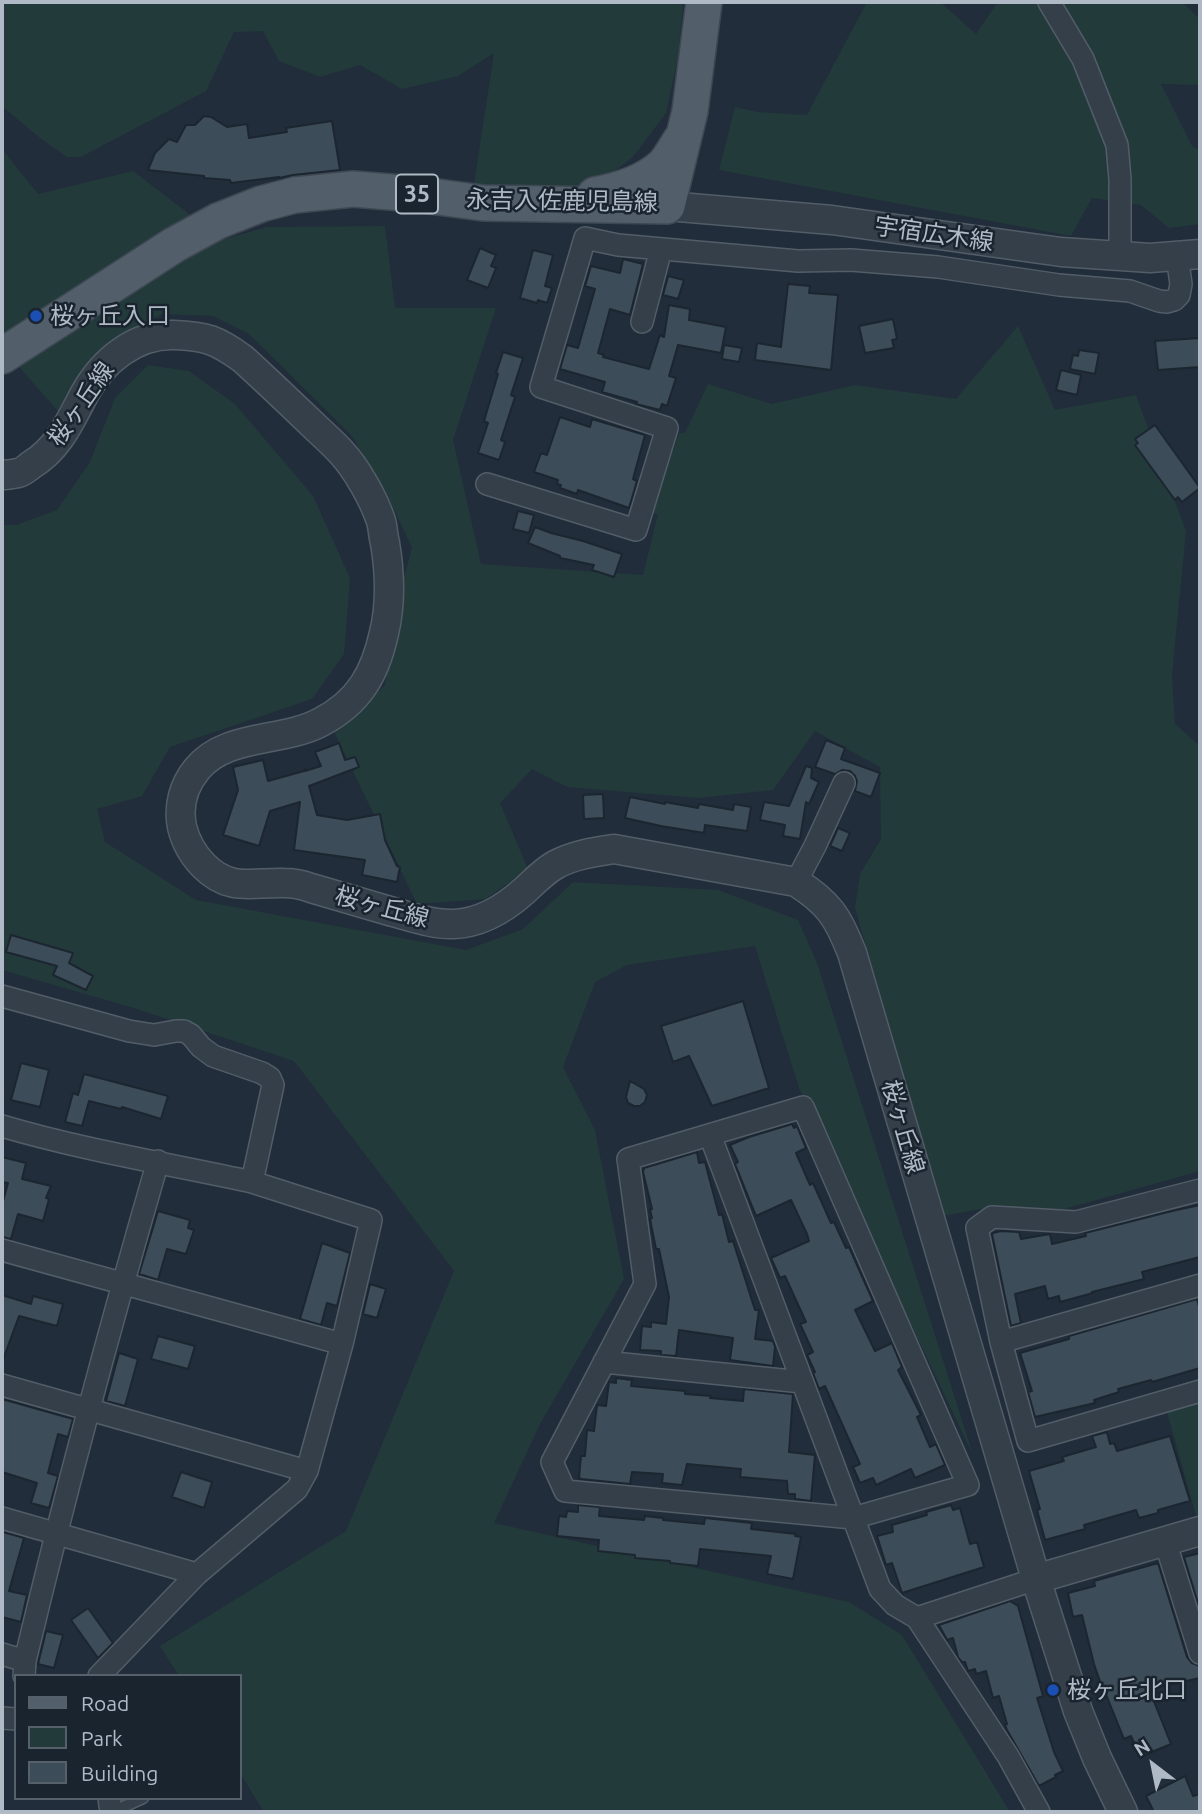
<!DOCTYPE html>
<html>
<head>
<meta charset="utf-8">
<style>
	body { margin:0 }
	#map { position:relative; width:1202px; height:1814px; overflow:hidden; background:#212d3a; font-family:Ubuntu,sans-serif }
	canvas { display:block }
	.frame { position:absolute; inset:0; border:4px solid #afbac6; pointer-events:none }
	.legend { position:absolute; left:14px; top:1674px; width:228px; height:126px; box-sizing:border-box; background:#1a242f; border:2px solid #56606b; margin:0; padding:9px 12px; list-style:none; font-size:21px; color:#afbac6 }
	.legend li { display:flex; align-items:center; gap:14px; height:35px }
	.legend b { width:35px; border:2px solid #56606b }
	.north { position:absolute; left:1118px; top:1730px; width:70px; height:70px; -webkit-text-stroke:5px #1a242f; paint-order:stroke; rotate:328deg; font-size:19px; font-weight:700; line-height:28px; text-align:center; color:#afbac6 }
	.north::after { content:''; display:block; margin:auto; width:24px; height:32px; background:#afbac6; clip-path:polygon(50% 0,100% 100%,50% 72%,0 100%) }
</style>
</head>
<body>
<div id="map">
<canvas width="1202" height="1814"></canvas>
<div class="frame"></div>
<ul class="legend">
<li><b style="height:9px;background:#525e6a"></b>Road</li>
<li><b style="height:19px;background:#233a3b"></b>Park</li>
<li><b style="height:19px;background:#3d4c59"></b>Building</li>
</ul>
<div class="north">N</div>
</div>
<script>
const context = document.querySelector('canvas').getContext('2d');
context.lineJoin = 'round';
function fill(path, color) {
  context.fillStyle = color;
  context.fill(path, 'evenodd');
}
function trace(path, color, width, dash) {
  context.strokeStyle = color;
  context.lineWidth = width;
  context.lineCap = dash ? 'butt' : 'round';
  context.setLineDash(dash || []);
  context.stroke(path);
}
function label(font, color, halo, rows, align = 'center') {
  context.font = font + ' Ubuntu,"Noto Sans JP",sans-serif';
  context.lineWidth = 5;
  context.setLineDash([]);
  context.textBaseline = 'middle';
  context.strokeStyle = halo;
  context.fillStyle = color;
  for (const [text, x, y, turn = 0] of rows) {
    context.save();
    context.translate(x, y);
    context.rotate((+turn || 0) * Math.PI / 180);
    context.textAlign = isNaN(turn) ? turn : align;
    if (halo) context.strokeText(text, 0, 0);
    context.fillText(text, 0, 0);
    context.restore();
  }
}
const green = new Path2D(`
	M2 2H683L678 58 666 113 633 157 587 192 473 191 494 53 458 76 402 89 360 65 320 77 279 61 263 31 234 32 206 91 81 157H67L40 138 2 106Z
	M867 2H940L976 34 998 2H1182L1200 19V85L1161 84 1192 146 1200 150V224L1169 228 1141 205 1092 198 1071 236 719 170 735 107 757 112 807 115Z
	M2 149 38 194 133 171 197 220 2 343Z
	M385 226 395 308H496L453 440 481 564 643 575 658 514H652L679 433H685L708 384 772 404 855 385 956 399 1018 326 1055 410 1136 395 1186 531 1172 675 1175 724 1200 746V1171L1057 1211 986 1208 943 1216 855 908 860 874 881 839 880 767 815 731 773 790 699 798 567 787 532 769 500 803 528 869 486 899 417 904 334 732 385 685 397 602 412 548 389 499 352 436 249 334 213 316 162 314 113 341 63 417 16 363 204 245 267 227Z
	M148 365 189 371 235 404 313 496 350 578 344 654 312 699 170 747 142 796 97 809 105 842 196 900 466 950 523 929 573 882 718 890 798 920 817 963 973 1455 799 1088 755 946 627 965 595 982 563 1067 595 1130 624 1279 540 1424 494 1523 849 1602 902 1635 1010 1812H264L240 1773V1676H179L160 1646 346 1531 454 1271 294 1061 134 1008 2 970V525H16L57 510 90 462 115 398Z
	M1200 1399V1518L1197 1519 1166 1409Z`);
const building = new Path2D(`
	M204 116 211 117 227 127 247 124 249 138 287 132 286 128 332 121 340 170 293 175 279 178V177L231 183 230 180 204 178V176L148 170 155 153 169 139 177 142 186 125H195Z
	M480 248 496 255 491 266 496 268 488 288 467 280Z
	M533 250 553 255 545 286 552 288 547 303 538 300 537 303 520 298Z
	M623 259 643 264 642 268 630 315 610 309 598 353 604 355 603 357 649 369 660 335 664 337 669 305 690 309 689 320 726 327 721 353 678 345 669 376 676 378 667 406 662 404 660 410 636 404 637 402 602 392 605 382 560 369 567 345 578 348 595 289 585 286 591 266 620 273Z
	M668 276 684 280 678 299 663 295Z
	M788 284 810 286 809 293 838 295 831 370 755 360 757 343 781 347Z
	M893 319 897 339 892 340 894 348 865 353 859 326Z
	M1200 338V367L1158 370 1155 341Z
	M724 345 742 348 739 362 722 359Z
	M1079 350 1099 353 1095 374 1070 369 1073 355 1078 356Z
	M503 352 523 358 511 395 515 397 501 440 505 442 499 460 478 453 488 423 484 421 498 374 496 373Z
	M1061 370 1081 375 1077 395 1056 390Z
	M560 417 590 427 592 419 645 435 633 479 637 481 629 508 578 490 577 494 560 488 561 485 557 484 558 480 534 472 541 453 547 455Z
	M1155 425 1200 488 1182 502 1178 497 1175 500 1135 445 1138 443 1135 439Z
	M518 511 534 515 529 533 513 529Z
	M535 527 551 533 583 541 622 554 614 577 592 570 594 565 560 558V556L528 543Z
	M826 740 845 748 841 759 880 773 871 797 855 791 857 781 855 776 850 771 842 770 835 774 815 767Z
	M339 743 345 760 355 757 359 767 309 786 317 815 347 820 380 814 385 840 397 866 400 867 397 882 362 875 365 860 294 850 300 802 270 811 259 846 223 835 238 790 233 767 263 760 268 781 304 771 305 769V771L321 766 315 752Z
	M806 766 812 768 811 778 819 782 809 804 806 802 800 839 783 836 785 825 760 820 764 802 789 806Z
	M603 794 604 818 584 819 583 795Z
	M630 797 665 804V802L698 808 699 804 733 810 734 804 751 807 747 831 705 825 704 833 661 826 625 818Z
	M838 828 850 833 842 851 830 846Z
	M11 935 73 953 69 963 93 976 86 990 53 975 57 966 6 952Z
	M743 1001 769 1088 712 1106 689 1056 673 1062 661 1026Z
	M21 1063 49 1070 40 1107 11 1100Z
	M84 1074 168 1096 161 1119 122 1107 121 1109 89 1101 82 1126 65 1122 73 1093 78 1095Z
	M630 1081 644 1089 647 1095 645 1102 640 1106H634L628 1103 626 1097Z
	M792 1124 794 1128 797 1126 806 1148 796 1153 810 1185 813 1183 831 1223 834 1222 846 1248 849 1247 873 1301 855 1310 875 1351 892 1343 902 1367 898 1370 921 1415 917 1417 930 1447 936 1444 945 1465 915 1478 911 1469 876 1485 873 1478 860 1483 853 1467 860 1464 825 1386 819 1389 813 1373 815 1372 807 1355 813 1352 800 1324 806 1322 785 1276 780 1278 771 1258 809 1241 807 1234 791 1200 756 1216 735 1164 738 1162 730 1145 749 1137Z
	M697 1152 699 1163 705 1162 719 1215 722 1214 729 1242 733 1241 755 1310H759L755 1339 773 1341 775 1347 773 1366 730 1360 733 1338 679 1330 676 1356 661 1355V1351L640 1350 642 1326 651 1327V1322L666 1324 669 1297 659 1249H656L650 1219 652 1218 650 1210 652 1209 643 1172 644 1168Z
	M2 1157 26 1163 22 1179 51 1186 46 1198 49 1199 43 1221 18 1214 11 1239 2 1237V1205L8 1183 2 1182Z
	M1200 1205V1257L1142 1272 1144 1279 1092 1292 1093 1293 1060 1302 1059 1296 1048 1299 1045 1286 1015 1294 1021 1323 1011 1326 992 1234 993 1233 1001 1231 1019 1232 1021 1239 1050 1234 1052 1244 1086 1236 1085 1233 1172 1211Z
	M158 1211 190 1220 188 1228 194 1230 186 1254 167 1249 158 1280 139 1274Z
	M322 1243 350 1253 337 1306 327 1303 321 1325 300 1319Z
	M370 1284 386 1289 377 1318 363 1314Z
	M2 1295 31 1304 33 1296 63 1304 57 1326 19 1316 4 1357H2Z
	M1197 1299 1200 1310V1368L1152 1382 1151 1380 1118 1389 1119 1392 1094 1400 1095 1403 1035 1417 1028 1392 1032 1391 1020 1353 1069 1339V1336Z
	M158 1336 195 1346 188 1369 151 1359Z
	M119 1353 138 1359 125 1406 106 1401Z
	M616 1378 632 1380 631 1386 685 1391V1394L711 1396 710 1398 743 1401 744 1389 793 1394 789 1452 815 1455 811 1501 795 1499V1494H788L787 1481 740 1477 741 1469 687 1464 682 1485 662 1483 663 1474 632 1472 630 1484 581 1479 579 1478 581 1456H585L587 1430 594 1431 597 1405 606 1406 609 1382 616 1383Z
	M2 1399 73 1419 68 1437 58 1434 48 1473 58 1476 49 1508 31 1503 37 1483 2 1472Z
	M1107 1432 1110 1444 1114 1443 1117 1451 1170 1436 1190 1501 1158 1510V1513L1139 1518 1136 1510 1084 1525 1085 1529 1045 1540 1037 1510 1040 1509 1029 1471 1064 1461 1062 1457 1096 1447 1092 1436Z
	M181 1472 212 1482 204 1508 172 1497Z
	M578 1505 600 1507 599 1516 644 1520 645 1516 663 1518V1520L704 1524 705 1518 752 1523 751 1529 796 1534 795 1536 801 1537 793 1579 767 1574 771 1556 700 1549 698 1566 670 1563V1561L635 1558V1555L598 1551 599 1540 557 1536 559 1516 566 1517 567 1511 578 1512Z
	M951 1505 953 1510 960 1508 970 1544 977 1542 984 1567 902 1593 892 1563 886 1565 877 1536 893 1532 892 1525 927 1515 926 1512Z
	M3 1532 24 1538 9 1591 27 1595 21 1622 2 1617Z
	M1200 1553V1610L1184 1557Z
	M1158 1563 1187 1657 1192 1663 1200 1666V1678L1149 1689 1171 1744 1140 1757 1131 1736 1124 1739 1105 1692 1104 1693 1094 1664 1082 1615 1073 1617 1068 1593 1095 1586 1094 1581Z
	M1010 1601 1018 1606 1043 1696 1037 1698 1054 1752 1063 1771 1055 1775 1056 1777 1039 1786 1007 1730 1005 1725 1007 1724 999 1696 993 1698 986 1671 976 1674 975 1669 968 1671 965 1662H962L958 1657 953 1638 947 1640 939 1625Z
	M88 1608 113 1643 98 1658 71 1620Z
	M46 1631 63 1635 54 1668 38 1664Z
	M1185 1776 1193 1796 1200 1794V1812H1154L1146 1796Z`);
const service = new Path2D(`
	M112 1812 143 1798`);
const minor = new Path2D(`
	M1049 2 1083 59 1117 145 1120 179V256
	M642 322 661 249
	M487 484 636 530 667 428 541 387 585 238 618 245 798 261 851 260 938 267 1059 285 1130 291 1159 301 1167 302 1174 300 1179 295 1181 284 1177 256
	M796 882 815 846 844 783
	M2 996 129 1031 154 1035 176 1031H184L191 1035 201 1047 213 1056 262 1073 270 1078 273 1085 252 1182C169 1164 83 1150 2 1126
	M803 1107 968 1485 853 1518 565 1491 552 1462 645 1284 628 1159Z
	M710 1135 880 1589 895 1605 917 1618 1036 1579
	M1200 1190 1076 1222 992 1217 977 1228 1001 1342 1028 1441 1200 1391
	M2 1250 342 1344
	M1001 1342 1200 1285
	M604 1362 802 1382
	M2 1385 307 1471
	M2 1518 197 1574
	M1165 1541 1200 1653
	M917 1618 1008 1756 1039 1812
	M2 1654 25 1661
	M24 1676 25 1661C65 1493 110 1327 158 1161
	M99 1676 197 1574 297 1489 307 1471 342 1344 371 1220 252 1182
	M2 1718 16 1719
	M109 1798 111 1812`);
const tertiary = new Path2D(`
	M667 206 832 220 1061 252 1150 258 1200 254
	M2 475C7 475 13 474 18 473 23 472 27 468 31 465 59 448 70 421 85 393 103 361 135 334 174 335 206 336 217 340 243 359 265 379 287 400 309 421 319 431 331 441 341 452 357 469 374 500 381 521 383 528 383 536 385 543 390 573 391 604 384 633 375 674 359 702 321 722 282 743 227 733 197 769 183 786 178 807 182 827 186 843 193 855 204 866 230 892 252 882 284 883 293 883 303 885 311 888 339 896 366 904 393 912 412 917 434 925 454 924 480 923 505 908 524 891 534 882 543 872 555 865 573 855 594 852 614 849L796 882C829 903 838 917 852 953L1036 1579 1078 1711 1097 1758 1123 1812
	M1036 1579 1200 1531`);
const primary = new Path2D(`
	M595 195C620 190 644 183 664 165 670 158 675 149 680 141
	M2 356 174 245 218 221 261 204 295 195 353 189 415 194 483 203 667 206 690 111 704 2`);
const markers = [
	[36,316,7,"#1a4fb4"],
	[1053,1690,7,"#1a4fb4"]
];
const shields = [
	[417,194,42]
];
const shieldNames = [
	["35",417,194]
];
const streetNames = [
	["永吉入佐鹿児島線",562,201,1],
	["宇宿広木線",934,234,8],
	["桜ヶ丘線",81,404,-55],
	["桜ヶ丘線",382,907,15],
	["桜ヶ丘線",903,1127,74]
];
const poiNames = [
	["桜ヶ丘入口",50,316],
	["桜ヶ丘北口",1067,1690]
];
fill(green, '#233a3b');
fill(building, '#3d4c59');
trace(building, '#1c2631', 2);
trace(service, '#525d68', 13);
trace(minor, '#525d68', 24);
trace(tertiary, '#525d68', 31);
trace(primary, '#3e4853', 38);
trace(service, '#343f4a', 10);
trace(minor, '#343f4a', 21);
trace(tertiary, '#343f4a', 28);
trace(primary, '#525e6a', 35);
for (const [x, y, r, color] of markers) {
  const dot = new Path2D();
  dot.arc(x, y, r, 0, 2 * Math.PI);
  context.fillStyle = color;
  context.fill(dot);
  trace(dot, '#1a242f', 2.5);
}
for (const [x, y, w] of shields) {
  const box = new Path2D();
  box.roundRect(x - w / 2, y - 19.5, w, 39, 5);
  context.fillStyle = '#1a242f';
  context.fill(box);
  trace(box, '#afbac6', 2);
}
label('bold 23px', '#afbac6', null, shieldNames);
label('24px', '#afbac6', '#1a242f', streetNames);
label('24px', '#afbac6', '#1a242f', poiNames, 'left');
</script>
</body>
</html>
